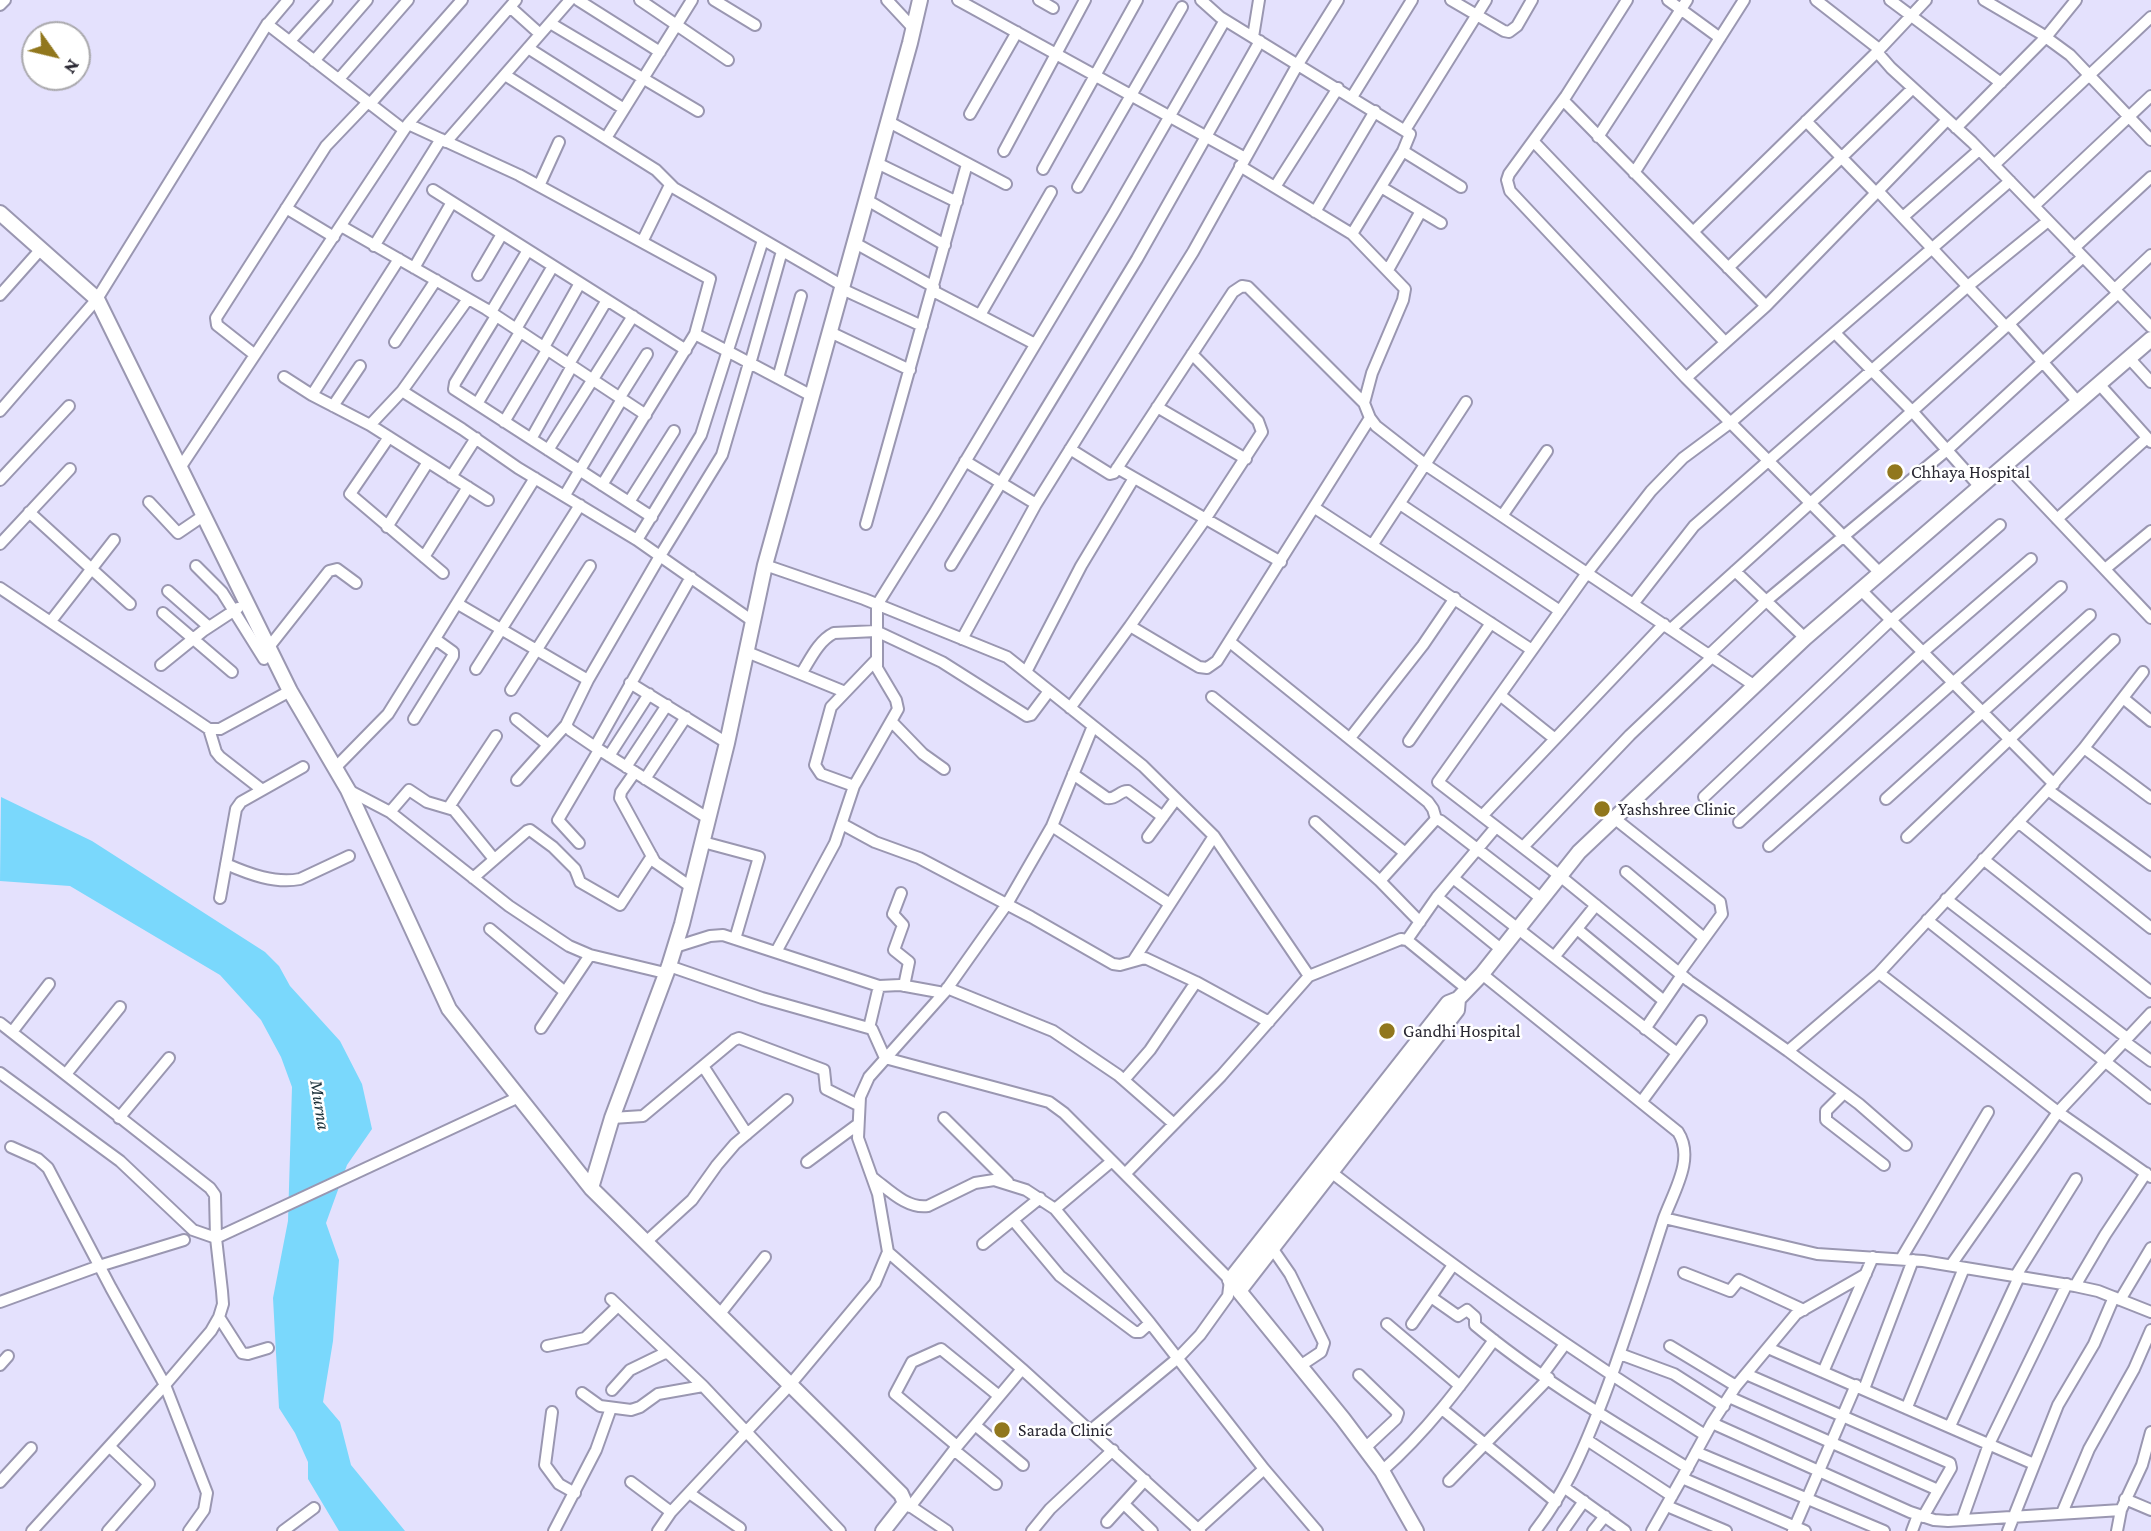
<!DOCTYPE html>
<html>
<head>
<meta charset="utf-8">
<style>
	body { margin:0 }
	#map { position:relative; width:2151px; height:1531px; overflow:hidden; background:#e4e1fd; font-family:"Crimson Pro",serif }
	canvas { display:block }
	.north { position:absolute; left:21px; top:21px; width:70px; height:70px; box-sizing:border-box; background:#fff; border:2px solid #aaa9ad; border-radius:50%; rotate:124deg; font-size:19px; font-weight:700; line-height:28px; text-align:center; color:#2a2833 }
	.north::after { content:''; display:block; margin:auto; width:24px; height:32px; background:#91771d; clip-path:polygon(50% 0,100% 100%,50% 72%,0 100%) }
</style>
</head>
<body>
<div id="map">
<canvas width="2151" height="1531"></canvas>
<div class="north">N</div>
</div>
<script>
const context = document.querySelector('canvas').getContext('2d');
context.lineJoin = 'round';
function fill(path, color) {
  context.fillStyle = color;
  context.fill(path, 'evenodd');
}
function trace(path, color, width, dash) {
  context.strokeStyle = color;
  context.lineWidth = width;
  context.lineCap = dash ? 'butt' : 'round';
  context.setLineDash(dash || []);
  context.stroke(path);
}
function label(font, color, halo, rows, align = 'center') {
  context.font = font + ' "Crimson Pro",serif';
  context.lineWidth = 5;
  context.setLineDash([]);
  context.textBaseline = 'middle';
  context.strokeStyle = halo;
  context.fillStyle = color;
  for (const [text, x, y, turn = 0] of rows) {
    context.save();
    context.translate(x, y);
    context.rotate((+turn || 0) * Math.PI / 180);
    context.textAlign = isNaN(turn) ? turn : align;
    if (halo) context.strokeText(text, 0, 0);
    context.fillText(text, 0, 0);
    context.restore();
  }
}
const water = new Path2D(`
	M1 797 92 841 265 952 279 966 290 986 340 1041 362 1084 372 1129 347 1165 326 1223 339 1260 333 1341 323 1402 340 1422 351 1465 405 1531H339L308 1479V1462L295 1433 279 1408 273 1298 288 1221 292 1087 281 1057 261 1020 220 975 70 886 0 881Z`);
const minor = new Path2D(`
	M578 0 660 52
	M640 0 728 60
	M714 0 755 25
	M887 0 914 29
	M958 0 1245 158
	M1039 0 1053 8
	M1201 0 1220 17 1410 134 1403 151 1352 234
	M1451 0 1504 31 1509 32 1517 26 1532 0
	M1627 0 1566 96 1509 174 1507 180 1510 191 1686 378 1880 573
	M1668 0 1720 38
	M1816 0 1879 49
	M1890 0 2001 83
	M1984 0 2040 33 2070 55 2151 140
	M0 5 5 0
	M510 7 540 34
	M550 23 698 111
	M267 24 404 130
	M1253 37 1259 0
	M290 41 327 0
	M528 48 624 109
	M1877 52 1891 68 1972 142 2151 327
	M314 61 367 0
	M505 75 656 170 674 188 843 286
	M339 79 408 0
	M1352 97 1412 0
	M1563 100 1766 306
	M370 104 462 0
	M970 114 1017 32
	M1806 121 1876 193
	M889 122 1006 184
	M408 124 516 0
	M1956 128 2046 37 2076 0
	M1405 130 1486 0
	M1598 137 1687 0
	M606 138 692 0
	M446 142 570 0
	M1534 142 1725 342
	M1004 151 1085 0
	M1403 151 1461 187
	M877 163 957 202
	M1994 165 2151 17
	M1240 166 1352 234 1405 289 1403 300 1372 373 1364 403
	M1043 169 1137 0
	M1634 173 1744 0
	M539 186 559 142
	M1078 187 1182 7
	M1275 187 1338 88
	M1381 187 1441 223
	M433 190 686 350
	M1878 191 2006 327
	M867 200 945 245
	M2034 206 2151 96
	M286 208 334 237
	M1315 212 1375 111
	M1903 217 1979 150
	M341 226 486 309 646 415
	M1693 232 1877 52 1926 0
	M642 242 670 185
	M855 243 934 287
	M374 246 441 139
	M2074 248 2151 177
	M414 268 452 202
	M1728 268 1913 88
	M1388 270 1421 211
	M478 275 502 234
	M842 289 922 326
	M2115 289 2151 255
	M933 291 1035 344
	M0 295 41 249
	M491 312 528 250
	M980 315 1051 192
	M496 316 455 383 454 389 652 517
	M2009 324 2078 402
	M516 329 553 266
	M830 332 910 370
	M1835 333 1912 411 1980 487
	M395 342 436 280
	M544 347 580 283
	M1192 354 1258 421 1262 432 1206 518 1130 626 1199 667 1207 668 1217 661 1370 418
	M255 355 217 325 216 318 326 146 368 102
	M2129 358 2151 382
	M569 364 607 300
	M750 364 782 251
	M284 377 312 395 370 425 402 391 462 429 518 468 637 540 754 622
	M778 378 801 296
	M1686 378 1766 306 1947 120
	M2099 384 2151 442
	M402 391 468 299
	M312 395 399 259
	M620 397 647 354
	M477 404 520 332
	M333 406 360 366
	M1157 407 1246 459
	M0 411 97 299 266 26 288 0
	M504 422 547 350
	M370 425 488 500
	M389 437 350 494 443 573
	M531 439 572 366
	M1070 449 1110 474 1114 473 1233 292 1242 286 1248 287 1364 403 1370 418 1376 426 1426 465 1755 686
	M548 450 633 316
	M965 461 1036 504
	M2006 465 2151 618
	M180 468 408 124 519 175 710 279 695 334 812 396
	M1117 468 1281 562
	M451 477 476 438
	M0 480 69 406
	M602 485 695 334
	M565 495 622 399
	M149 502 178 533 203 516
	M629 502 674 431
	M1400 504 1560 611
	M1315 508 1532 650
	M29 512 130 604
	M1502 516 1547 451
	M2057 519 2147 438
	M866 524 967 164
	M387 527 428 462
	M637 540 701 435 763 240
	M0 544 70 469
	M1373 544 1466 402
	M424 557 468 487
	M765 565 864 599 1007 657 1143 766 1214 836 1309 976
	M951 565 1137 259 1260 41
	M196 566 222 592 264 659
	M2105 569 2151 531
	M1735 571 1805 638
	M0 588 209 729H220L290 691
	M1861 590 2054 784
	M168 591 209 627
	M458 604 588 680
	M1633 604 1694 526 1968 286 2048 221
	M163 613 232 672
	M51 621 114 540
	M1671 629 2083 257
	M962 639 1036 504 1193 252 1298 64 1338 0
	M1230 642 1428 802 1433 809 1436 819
	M269 647 329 571 337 569 356 583
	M747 652 845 692
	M1709 655 1766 601 1947 450 2118 293
	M161 665 203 631 238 608
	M476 669 580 505
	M1026 672 1081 566 1134 478
	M801 674C810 660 818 641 834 633L876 631 942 662 1027 716 1031 715 1049 691
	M630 683 727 743
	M511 690 590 566
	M1500 695 1555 739
	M1212 697 1404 852
	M2123 698 2151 721
	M1070 708 1130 626
	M414 719 453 656V652L435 639
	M516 719 547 744
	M892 722 923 754 944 769
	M209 729 216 752 220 757 261 789
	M1350 738 1423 645 1455 598
	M1409 741 1491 623
	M595 747 691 577
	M2084 748 2143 672
	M609 756 649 694
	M626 767 667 705
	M335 768 388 714 535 478
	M635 772 621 792 620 798 655 862 691 887
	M1073 774 1107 798C1116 800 1120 790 1128 791L1163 817
	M645 779 686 717
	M517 780 566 725
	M854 786 821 774 815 765 831 707 876 660
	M348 790 390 812 509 906 569 946 590 955 665 973
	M2048 790 2151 865
	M1704 797 1891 620 2000 525
	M2151 798 2084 748 2048 790 1879 973 2058 1112 2151 1013
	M1886 799 2090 615
	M449 807 496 736
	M390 812 409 790 427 802 454 810 494 859
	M1482 816 1664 624
	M1614 818 1720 902 1722 914 1679 973
	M709 819 595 747 570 730 566 725 588 680 660 556 722 455 749 363
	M1315 822 1380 881 1420 922
	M1739 822 1923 652 2031 559
	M2018 822 2151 928
	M842 824 875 842 919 858 1031 917 1113 964 1120 965 1145 958 1196 982 1269 1022
	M1052 826 1170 904
	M1148 837 1176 799
	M1907 837 2114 640
	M703 842 759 857 735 939
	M579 843 558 820 599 750
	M1769 846 2061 587
	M1523 847 1630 735 1712 657
	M1983 859 2151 992
	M226 864C249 874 275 884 300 879L349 856
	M1626 872 1704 938
	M473 878 527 831 530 830 553 847 575 869 580 882 620 905 652 856
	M1453 878 1677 1053
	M1380 881 1436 819 1441 821 1542 899
	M901 893 893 914 903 925 894 950 909 962 904 986
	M1437 897 1502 950
	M220 898 236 809 241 802 303 767
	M1946 899 2127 1038
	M1927 920 2151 1098
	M490 929 565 992
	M1577 929 1664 1001
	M1407 940 1437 897 1496 827
	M675 947 710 936 723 935 879 986 900 985 944 993
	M776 952 835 843 854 786 898 709 896 700 877 668V605L935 512 1114 213 1225 20
	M1554 957 1596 905
	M1133 961 1214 836
	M669 966 762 998 872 1029 885 1058 1049 1102 1064 1113 1112 1161
	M1482 974 1678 1132C1695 1158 1674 1191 1664 1218
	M947 988 1053 1031 1118 1075 1174 1124
	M0 1023 210 1188 215 1195 216 1238 222 1291 223 1304 219 1317 211 1331 165 1385 32 1531
	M541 1028 590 955
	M869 1028 879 986
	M1645 1029 1682 975
	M12 1032 49 984
	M2124 1041 2151 1061
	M1788 1051 1879 973
	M703 1066 747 1134
	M0 1073 120 1161 193 1230 216 1238 519 1097
	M66 1074 120 1007
	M1124 1080 1150 1050 1196 982
	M1844 1093 1826 1111V1120L1884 1165
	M1642 1101 1701 1021
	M119 1118 169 1058
	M612 1118 643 1116 734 1040 739 1038 824 1070 826 1089 858 1105
	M944 1118 1008 1182
	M1906 1145 1859 1104 1788 1051 1689 981 1560 876 1438 782 1587 573 1651 491 1683 458 1730 423 2010 181
	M11 1147 38 1159 48 1168 111 1288 165 1385 207 1493 204 1510 189 1531
	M807 1162 857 1125
	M1331 1172C1451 1266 1576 1354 1705 1435
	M1125 1174 1221 1076 1309 976 1401 939 1407 940 1467 989
	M873 1178C889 1190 907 1209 928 1206L975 1183 994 1180 1026 1190 1055 1209 1150 1323 1264 1469 1317 1531
	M1055 1209 1112 1161 1230 1280 1228 1296 1200 1335 1178 1358 1091 1430
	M1013 1220 1060 1276 1135 1332H1140L1150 1323
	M646 1242 692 1200 717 1165 735 1144 787 1100
	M983 1244 1040 1198
	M1272 1248 1290 1274 1324 1343 1321 1352 1300 1366
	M888 1252 1022 1369 954 1450 910 1507
	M1901 1259 1988 1112
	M1951 1265 2058 1112 2151 1177
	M1684 1273 1730 1291 1739 1280 1804 1310
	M2015 1277 2076 1179
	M2075 1286 2105 1235 2146 1173
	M1431 1297 1458 1316 1467 1310 1475 1317V1325C1540 1379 1615 1423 1688 1468
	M611 1299 703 1386 840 1531
	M2120 1300 2151 1248
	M0 1302 99 1266 184 1240
	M719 1315 765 1257
	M219 1317 242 1353 248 1354 268 1348
	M1387 1324 1460 1386
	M1412 1324 1453 1265
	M547 1346 585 1338 618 1306
	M1670 1346 1736 1386
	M1768 1348 2034 1464
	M1620 1354 1674 1374 1724 1406
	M0 1365 8 1356
	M1022 1369 1200 1531
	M1823 1372 1873 1257
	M1543 1374 1565 1344
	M1746 1374 1950 1463 1951 1468 1923 1517
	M1359 1375 1398 1413 1396 1419 1365 1448
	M1864 1389 1913 1260
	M612 1390 630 1370 667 1352
	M582 1393 600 1406 631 1410 640 1407 658 1394 703 1386
	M1729 1397 1938 1490
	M1907 1407 1964 1268
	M1442 1409 1556 1502
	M552 1412 545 1465 559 1484 575 1493
	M1712 1423 1910 1512 1934 1520 1948 1521 2121 1510
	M975 1425 1023 1465
	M1950 1426 2019 1277
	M1587 1440 1672 1496
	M957 1446 895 1394 912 1362 941 1349 999 1396
	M954 1450 996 1484
	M1696 1452 1884 1531
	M1382 1471C1426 1432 1460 1387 1494 1340
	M1449 1481 1549 1378
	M0 1482 31 1448
	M631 1482 671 1512
	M1565 1488 1625 1531
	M689 1493 740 1528
	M2125 1499 2151 1510
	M907 1504 947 1531
	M1124 1504 1152 1531
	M1667 1506 1726 1531
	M2062 1513 2089 1449 2134 1369 2151 1330
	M1962 1520 1989 1444 2067 1284
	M1107 1522 1145 1480
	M108 1531 149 1484 110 1447
	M283 1531 314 1508
	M554 1531 596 1450 611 1408
	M658 1531 671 1512 789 1386 875 1283 888 1252 878 1194 858 1138 860 1097 869 1077 944 993 1007 904 1052 826 1093 726
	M1032 1531 1050 1509 1113 1450
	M1196 1531 1264 1469
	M1535 1531C1564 1494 1581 1455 1598 1412 1623 1349 1643 1283 1664 1218L1817 1254 1923 1261 2075 1286 2098 1291 2151 1312
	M1563 1531 1584 1501
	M1593 1531 1605 1516
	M1652 1531 1682 1478
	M1793 1531 1856 1385
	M1805 1531 1682 1478 1712 1423 1736 1386 1796 1314 1866 1274
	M1912 1531 1918 1515
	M2008 1531 2058 1405 2094 1344 2114 1297
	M2117 1531 2121 1510 2142 1465 2151 1432`);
const major = new Path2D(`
	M0 213 97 299 290 691 348 790 449 1009 591 1188
	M1239 1291 1457 1010 1458 999
	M883 1531 905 1503 901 1494 591 1188 612 1118 669 966 682 924 727 743 765 565 910 43 920 0
	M1416 1531 1382 1471 1343 1419 1230 1280 1448 1003 1458 999 1482 974 1579 852 1805 638 2151 339`);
const markers = [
	[1895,472,9,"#91771d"],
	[1602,809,9,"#91771d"],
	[1387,1031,9,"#91771d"],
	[1002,1430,9,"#91771d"]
];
const poiNames = [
	["Chhaya Hospital",1911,472],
	["Yashshree Clinic",1618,809],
	["Gandhi Hospital",1403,1031],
	["Sarada Clinic",1018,1430]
];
const waterNames = [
	["Murna",320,1105,81]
];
fill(water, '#7ad8fc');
trace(minor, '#9a97b1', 14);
trace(major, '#9a97b1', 18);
trace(minor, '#fff', 10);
trace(major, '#fff', 14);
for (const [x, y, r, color] of markers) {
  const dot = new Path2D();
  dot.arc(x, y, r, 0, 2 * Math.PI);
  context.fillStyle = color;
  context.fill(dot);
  trace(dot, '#fff', 2.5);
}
label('18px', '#2a2833', '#fff', poiNames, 'left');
label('italic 19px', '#1c313a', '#fff', waterNames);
</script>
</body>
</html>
